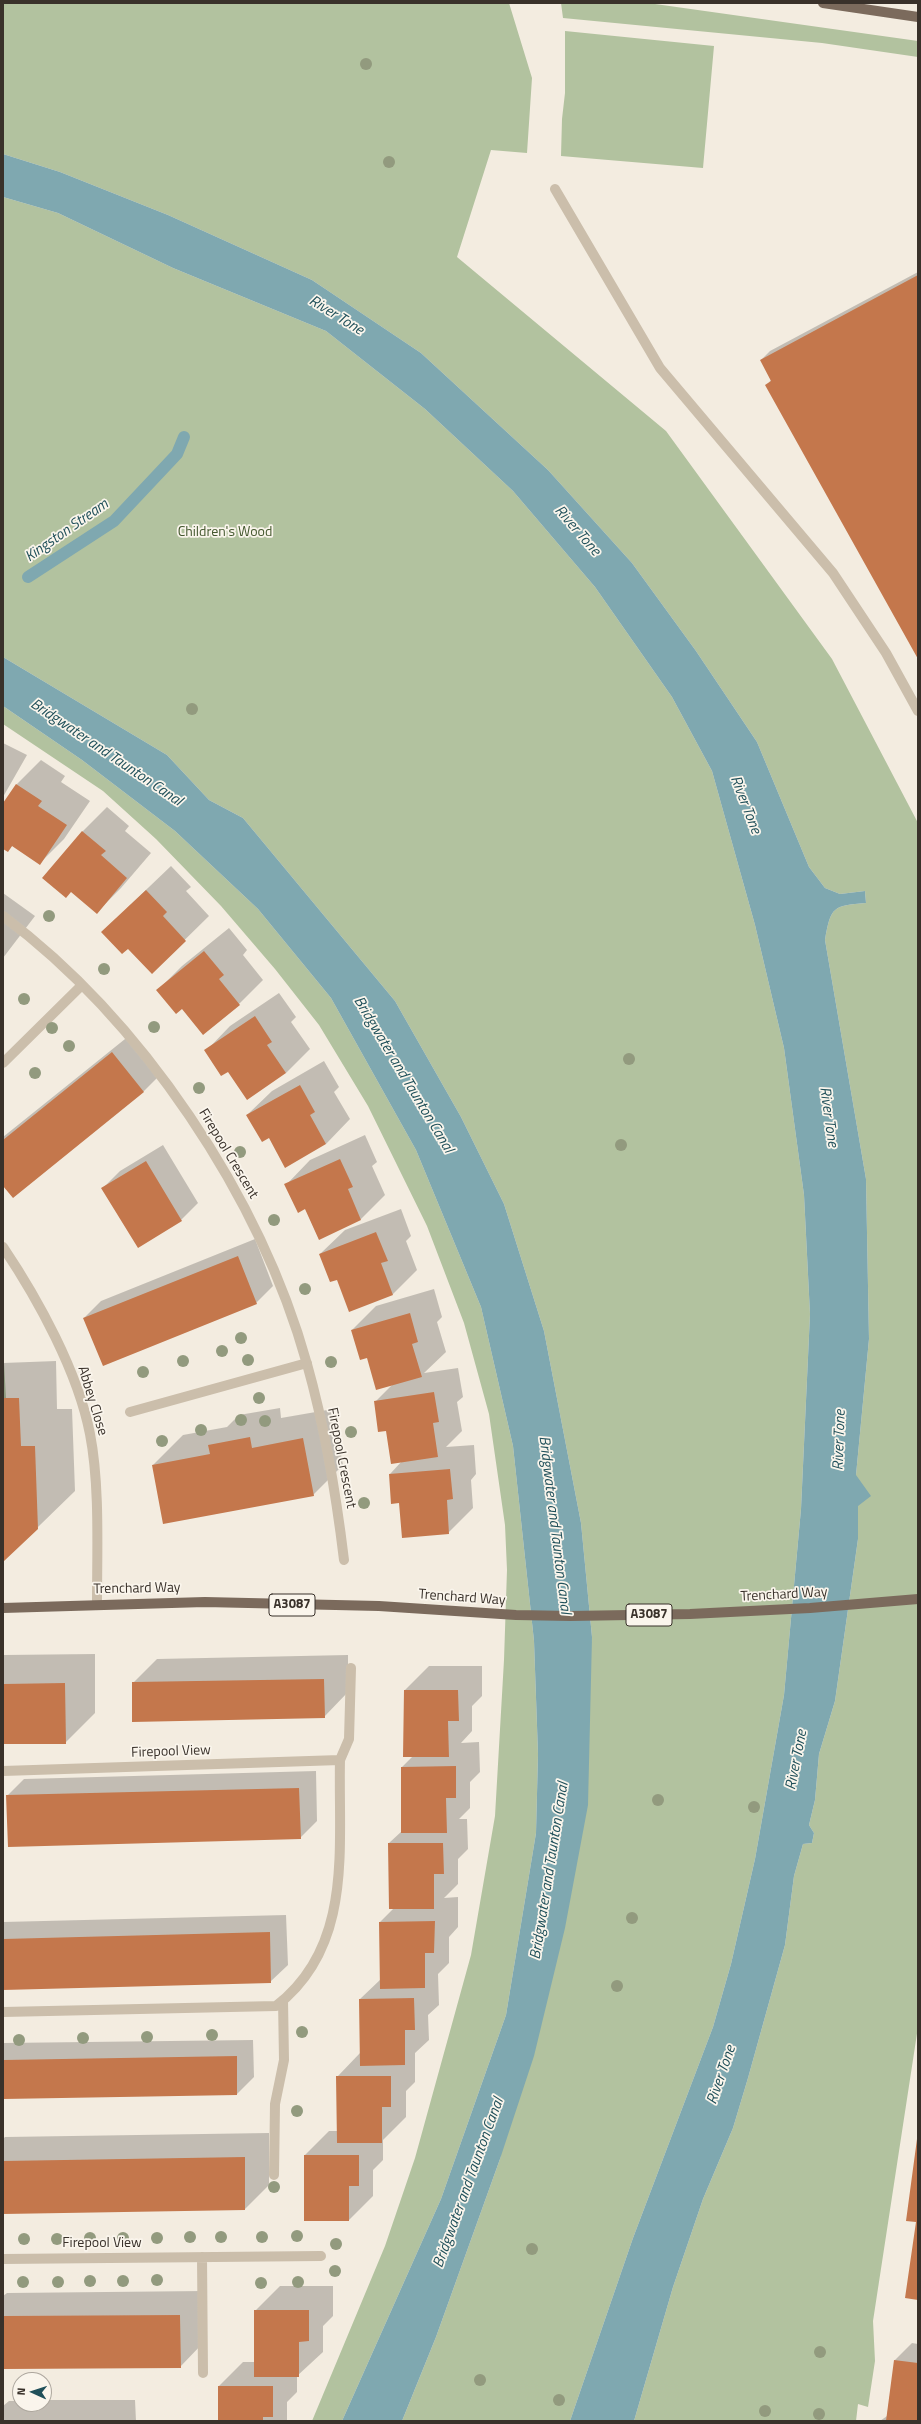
<!DOCTYPE html>
<html>
<head>
<meta charset="utf-8">
<style>
	body { margin:0 }
	#map { position:relative; width:921px; height:2424px; overflow:hidden; background:#f3ece0; font-family:"Titillium Web",sans-serif }
	canvas { display:block }
	.frame { position:absolute; inset:0; border:4px solid #39312a; pointer-events:none }
	.north { position:absolute; left:12px; top:2372px; width:40px; height:40px; box-sizing:border-box; background:#faf5ec; border:1px solid #ada79e; border-radius:50%; rotate:273deg; font-size:11px; font-weight:700; line-height:16px; text-align:center; color:#39312a }
	.north::after { content:''; display:block; margin:auto; width:14px; height:18px; background:#20505a; clip-path:polygon(50% 0,100% 100%,50% 72%,0 100%) }
</style>
</head>
<body>
<div id="map">
<canvas width="921" height="2424"></canvas>
<div class="frame"></div>
<div class="north">N</div>
</div>
<script>
const context = document.querySelector('canvas').getContext('2d');
context.lineJoin = 'round';
function fill(path, color) {
  context.fillStyle = color;
  context.fill(path, 'evenodd');
}
function trace(path, color, width, dash) {
  context.strokeStyle = color;
  context.lineWidth = width;
  context.lineCap = dash ? 'butt' : 'round';
  context.setLineDash(dash || []);
  context.stroke(path);
}
function label(font, color, halo, rows, align = 'center') {
  context.font = font + ' "Titillium Web",sans-serif';
  context.lineWidth = 3.5;
  context.setLineDash([]);
  context.textBaseline = 'middle';
  context.strokeStyle = halo;
  context.fillStyle = color;
  for (const [text, x, y, turn = 0] of rows) {
    context.save();
    context.translate(x, y);
    context.rotate((+turn || 0) * Math.PI / 180);
    context.textAlign = isNaN(turn) ? turn : align;
    if (halo) context.strokeText(text, 0, 0);
    context.fillText(text, 0, 0);
    context.restore();
  }
}
const green = new Path2D(`
	M3 3H509L532 78 527 153 491 150 457 257 666 431 832 659 918 823V2027L873 2321 875 2361 868 2407 858 2404 856 2421H634L673 2287 703 2199 733 2128 748 2078 785 1945 794 1876 803 1844 812 1843 814 1833 809 1825 815 1800 819 1754 835 1701 858 1539 856 1475 869 1339 866 1179 825 940C831 906 833 906 866 903L865 891 840 894 825 888 809 867 757 742 696 651 632 563 548 470 421 353 312 280 168 215 60 172 3 154Z
	M561 3H648L918 41V57L822 43 563 18Z
	M565 31 714 46 703 168 561 156 562 119 565 93Z
	M3 197 58 213 173 268 326 331 425 409 513 491 595 587 672 697 712 771 755 925 784 1048 804 1195 810 1314 801 1509 784 1695 755 1859 731 1964 713 2027 633 2238 570 2421H402L436 2337 500 2159 592 1637 581 1523 544 1331 504 1204 461 1117 395 1001 243 818 209 800 167 755 3 657Z
	M3 706 82 760 175 831 258 909 331 998 416 1150 481 1307 513 1446 534 1641 538 1754 536 1833 506 2015 441 2199 342 2421H312L385 2246 415 2158 471 1955 495 1816 504 1660 507 1570 505 1525 489 1414 464 1323 427 1226 368 1106 319 1025 275 969 221 906 156 839 103 791 3 724Z
	M3 1345 6 1398H3Z`);
const water = new Path2D(`
	M3 154 60 172 168 215 312 280 421 353 548 470 632 563 696 651 757 742 809 867 825 888 840 894 865 891 866 903C833 906 831 906 825 940L866 1179 869 1339 856 1475 871 1496 858 1506V1539L835 1701 819 1754 815 1800 809 1825 814 1833 812 1843 803 1844 794 1876 785 1945 748 2078 733 2128 703 2199 673 2287 634 2421H570L633 2238 713 2027 731 1964 755 1859 784 1695 801 1509 810 1314 804 1195 784 1048 755 925 712 771 672 697 595 587 513 491 425 409 326 331 173 268 58 213 3 197Z
	M3 657 167 755 209 800 243 818 395 1001 461 1117 504 1204 544 1331 581 1523 592 1637 588 1805 565 1928 534 2056 500 2159 436 2337 402 2421H342L441 2199 506 2015 536 1833 538 1754 534 1641 513 1446 481 1307 416 1150 331 998 258 909 175 831 82 760 3 706Z`);
const shadow = new Path2D(`
	M918 272V657L767 385 771 380 761 360 770 351Z
	M3 743 27 755 3 797Z
	M41 760 65 776 61 782 90 801 64 839 40 863 13 845 8 851 3 848V805L17 784Z
	M107 807 129 826 125 831 151 853 121 888 97 912 72 891 44 878 83 831Z
	M171 866 191 887 186 891 209 916 152 972 127 908Z
	M3 893 35 916 3 958Z
	M229 928 247 950 243 955 263 980 239 1004 182 1007 158 990 182 966Z
	M279 993 296 1017 291 1022 310 1049 286 1073 228 1070 206 1051 230 1026Z
	M130 1035 161 1074 144 1091 13 1197 3 1185V1137Z
	M324 1061 339 1087 334 1092 350 1119 326 1144 269 1137 247 1115 272 1091Z
	M365 1135 377 1162 372 1166 385 1195 361 1219 319 1239 305 1208 286 1185 310 1160Z
	M163 1145 198 1203 181 1220 138 1246 103 1188 120 1171Z
	M401 1209 411 1236 406 1241 417 1270 393 1294 350 1310 338 1279 320 1254 345 1230Z
	M255 1239 273 1286 256 1303 84 1318 101 1301Z
	M434 1289 442 1317 437 1322 446 1352 424 1373 458 1368 463 1397 457 1402 462 1431 446 1447 474 1445 476 1474 471 1480 473 1508 448 1533 400 1502 392 1503 390 1474 402 1461 375 1402 392 1385 368 1356 352 1330 376 1306Z
	M56 1361 57 1409H72L75 1491 3 1561V1363Z
	M280 1408 281 1418 333 1409 343 1465 313 1495 153 1465 183 1435 227 1427 239 1415Z
	M95 1654V1713L65 1743H3V1655Z
	M348 1655V1692L324 1717 133 1683 157 1659Z
	M429 1666H482V1696L472 1706V1731L461 1743 479 1742 480 1772 470 1782V1808L459 1819H467L468 1849 458 1859V1884L444 1898 458 1897V1927L449 1937V1963L438 1974 439 2005 428 2015 429 2040 415 2053V2082L406 2091V2117L383 2140V2160L373 2170V2196L349 2220 305 2155 329 2131H338L337 2077 360 2053V1999L381 1979 380 1922 394 1908 389 1843 402 1831V1767L413 1756 405 1690Z
	M316 1771 317 1821 300 1838 7 1796 24 1779Z
	M286 1915 288 1965 270 1982 3 1989V1922Z
	M253 2040 254 2077 237 2094 3 2098V2043Z
	M269 2133V2185L245 2209 3 2213V2139L5 2137Z
	M280 2286H333V2316L323 2326V2352L297 2376V2392L287 2402V2421H219V2386L243 2362H255V2311Z
	M204 2291V2342L180 2367 3 2368V2296L7 2293Z
	M912 2343 918 2344V2421H880L887 2416 895 2360Z
	M44 2400H135L136 2421H3V2406L9 2401H20V2404H44Z`);
const stream = new Path2D(`
	M28 577 114 521 177 454 184 437`);
const building = new Path2D(`
	M918 275V659L765 385 771 381 760 360Z
	M16 784 42 801 38 806 67 825 40 865 12 846 8 852 3 849V803Z
	M82 831 106 851 101 855 127 878 97 914 71 892 66 898 42 878Z
	M146 890 167 912 163 916 186 941 152 974 128 949 122 954 101 932Z
	M204 951 224 975 219 979 240 1005 203 1035 182 1009 176 1014 156 990Z
	M255 1016 272 1042 267 1045 286 1073 247 1100 228 1072 221 1076 204 1050Z
	M112 1052 144 1092 13 1198 3 1186V1140Z
	M300 1085 315 1112 310 1115 326 1144 285 1168 269 1138 262 1142 246 1115Z
	M340 1159 353 1187 348 1189 361 1220 319 1240 305 1209 298 1213 284 1184Z
	M146 1161 182 1221 138 1248 101 1188Z
	M376 1232 388 1261 381 1263 393 1295 349 1312 337 1280 330 1282 319 1254Z
	M238 1256 257 1304 103 1366 83 1318Z
	M410 1313 418 1342 412 1344 422 1377 376 1390 367 1358 360 1360 351 1330Z
	M434 1392 439 1422 433 1423 438 1457 391 1464 386 1431 378 1432 374 1401Z
	M3 1398H19L21 1446H35L38 1529 3 1562Z
	M250 1437 252 1448 303 1438 314 1496 163 1524 152 1465 210 1454 208 1445Z
	M450 1469 453 1499 447 1500 449 1534 402 1538 399 1503 391 1504 389 1474Z
	M324 1679 325 1718 132 1722V1682Z
	M65 1683 66 1744H3V1684Z
	M404 1690H458L459 1721H448L449 1757H403Z
	M456 1766V1798H446L447 1833H401V1767Z
	M299 1788 301 1839 8 1847 6 1795Z
	M388 1843H443L444 1874H434V1909H389Z
	M435 1921 434 1953H425V1988L380 1989 379 1922Z
	M270 1932 271 1983 3 1990V1939Z
	M414 1998 415 2030H405V2065L360 2066 359 1999Z
	M237 2056V2095L3 2099V2060Z
	M336 2076H391V2107H382V2143H337Z
	M917 2139H918V2300L905 2298 916 2222 906 2221Z
	M304 2155H359V2186H349V2221H304Z
	M245 2157V2210L3 2214V2161Z
	M254 2310H309V2341L299 2342V2377H254Z
	M180 2315 181 2368 3 2369V2316Z
	M894 2360 918 2363V2421H886Z
	M218 2386H273V2417H263V2421H218Z`);
const service = new Path2D(`
	M555 189 660 368 833 573 886 653 918 711`);
const minor = new Path2D(`
	M3 916C142 1020 260 1196 307 1364 325 1428 336 1493 344 1560
	M3 1063 81 986
	M3 1247C38 1299 78 1372 90 1434 100 1485 97 1551 97 1604
	M130 1412 307 1363
	M340 1760 349 1739 351 1668
	M3 1771 340 1760C338 1847 354 1946 276 2006L3 2012
	M274 2175 275 2104 284 2060 283 2000
	M202 2257 203 2373
	M3 2259 321 2256`);
const primary = new Path2D(`
	M823 3 918 17
	M3 1608 205 1602 379 1606 516 1615 570 1616 690 1614 810 1608 918 1599`);
const trees = [
	[366,64],
	[389,162],
	[192,709],
	[49,916],
	[104,969],
	[24,999],
	[154,1027],
	[52,1028],
	[69,1046],
	[629,1059],
	[35,1073],
	[199,1088],
	[621,1145],
	[240,1152],
	[274,1220],
	[305,1289],
	[241,1338],
	[222,1351],
	[248,1360],
	[183,1361],
	[331,1362],
	[143,1372],
	[259,1398],
	[241,1420],
	[265,1421],
	[201,1430],
	[351,1432],
	[162,1441],
	[364,1503],
	[658,1800],
	[754,1807],
	[632,1918],
	[617,1986],
	[302,2032],
	[212,2035],
	[147,2037],
	[83,2038],
	[19,2040],
	[297,2111],
	[274,2187],
	[297,2236],
	[190,2237],
	[221,2237],
	[262,2237],
	[90,2238],
	[123,2238],
	[157,2238],
	[24,2239],
	[57,2239],
	[336,2244],
	[532,2249],
	[335,2271],
	[157,2280],
	[90,2281],
	[123,2281],
	[23,2282],
	[58,2282],
	[298,2282],
	[261,2283],
	[820,2352],
	[480,2380],
	[559,2400],
	[765,2411],
	[819,2414]
];
const shields = [
	[292,1605,46],
	[649,1615,46]
];
const shieldNames = [
	["A3087",292,1605],
	["A3087",649,1615]
];
const parkNames = [
	["Children's Wood",225,533]
];
const streetNames = [
	["Firepool Crescent",228,1154,59],
	["Abbey Close",92,1401,73],
	["Firepool Crescent",341,1458,79],
	["Trenchard Way",137,1589,-1],
	["Trenchard Way",784,1595,-3],
	["Trenchard Way",462,1598,4],
	["Firepool View",171,1752,-2],
	["Firepool View",102,2244]
];
const waterNames = [
	["River Tone",336,316,32],
	["Kingston Stream",67,531,-35],
	["River Tone",577,531,49],
	["Bridgwater and Taunton Canal",106,753,34],
	["River Tone",745,805,69],
	["Bridgwater and Taunton Canal",403,1075,59],
	["River Tone",828,1117,82],
	["River Tone",840,1440,-88],
	["Bridgwater and Taunton Canal",554,1525,83],
	["River Tone",797,1760,-79],
	["Bridgwater and Taunton Canal",550,1871,-81],
	["River Tone",722,2075,-71],
	["Bridgwater and Taunton Canal",469,2183,-70]
];
fill(green, '#b2c29f');
fill(water, '#7fa8b0');
fill(shadow, '#0003');
trace(stream, '#7fa8b0', 12);
fill(building, '#c4774c');
trace(service, '#cbbeab', 10);
trace(minor, '#cbbeab', 10);
trace(primary, '#7b6a5c', 10);
context.fillStyle = '#929a7e';
for (const [x, y] of trees) {
  context.beginPath();
  context.arc(x, y, 6, 0, 2 * Math.PI);
  context.fill();
}
for (const [x, y, w] of shields) {
  const box = new Path2D();
  box.roundRect(x - w / 2, y - 11, w, 22, 3);
  context.fillStyle = '#faf5ec';
  context.fill(box);
  trace(box, '#39312a', 1);
}
label('bold 13px', '#39312a', null, shieldNames);
label('14px', '#43572e', '#faf5ec', parkNames);
label('14px', '#39312a', '#faf5ec', streetNames);
label('italic 15px', '#20505a', '#faf5ec', waterNames);
</script>
</body>
</html>
